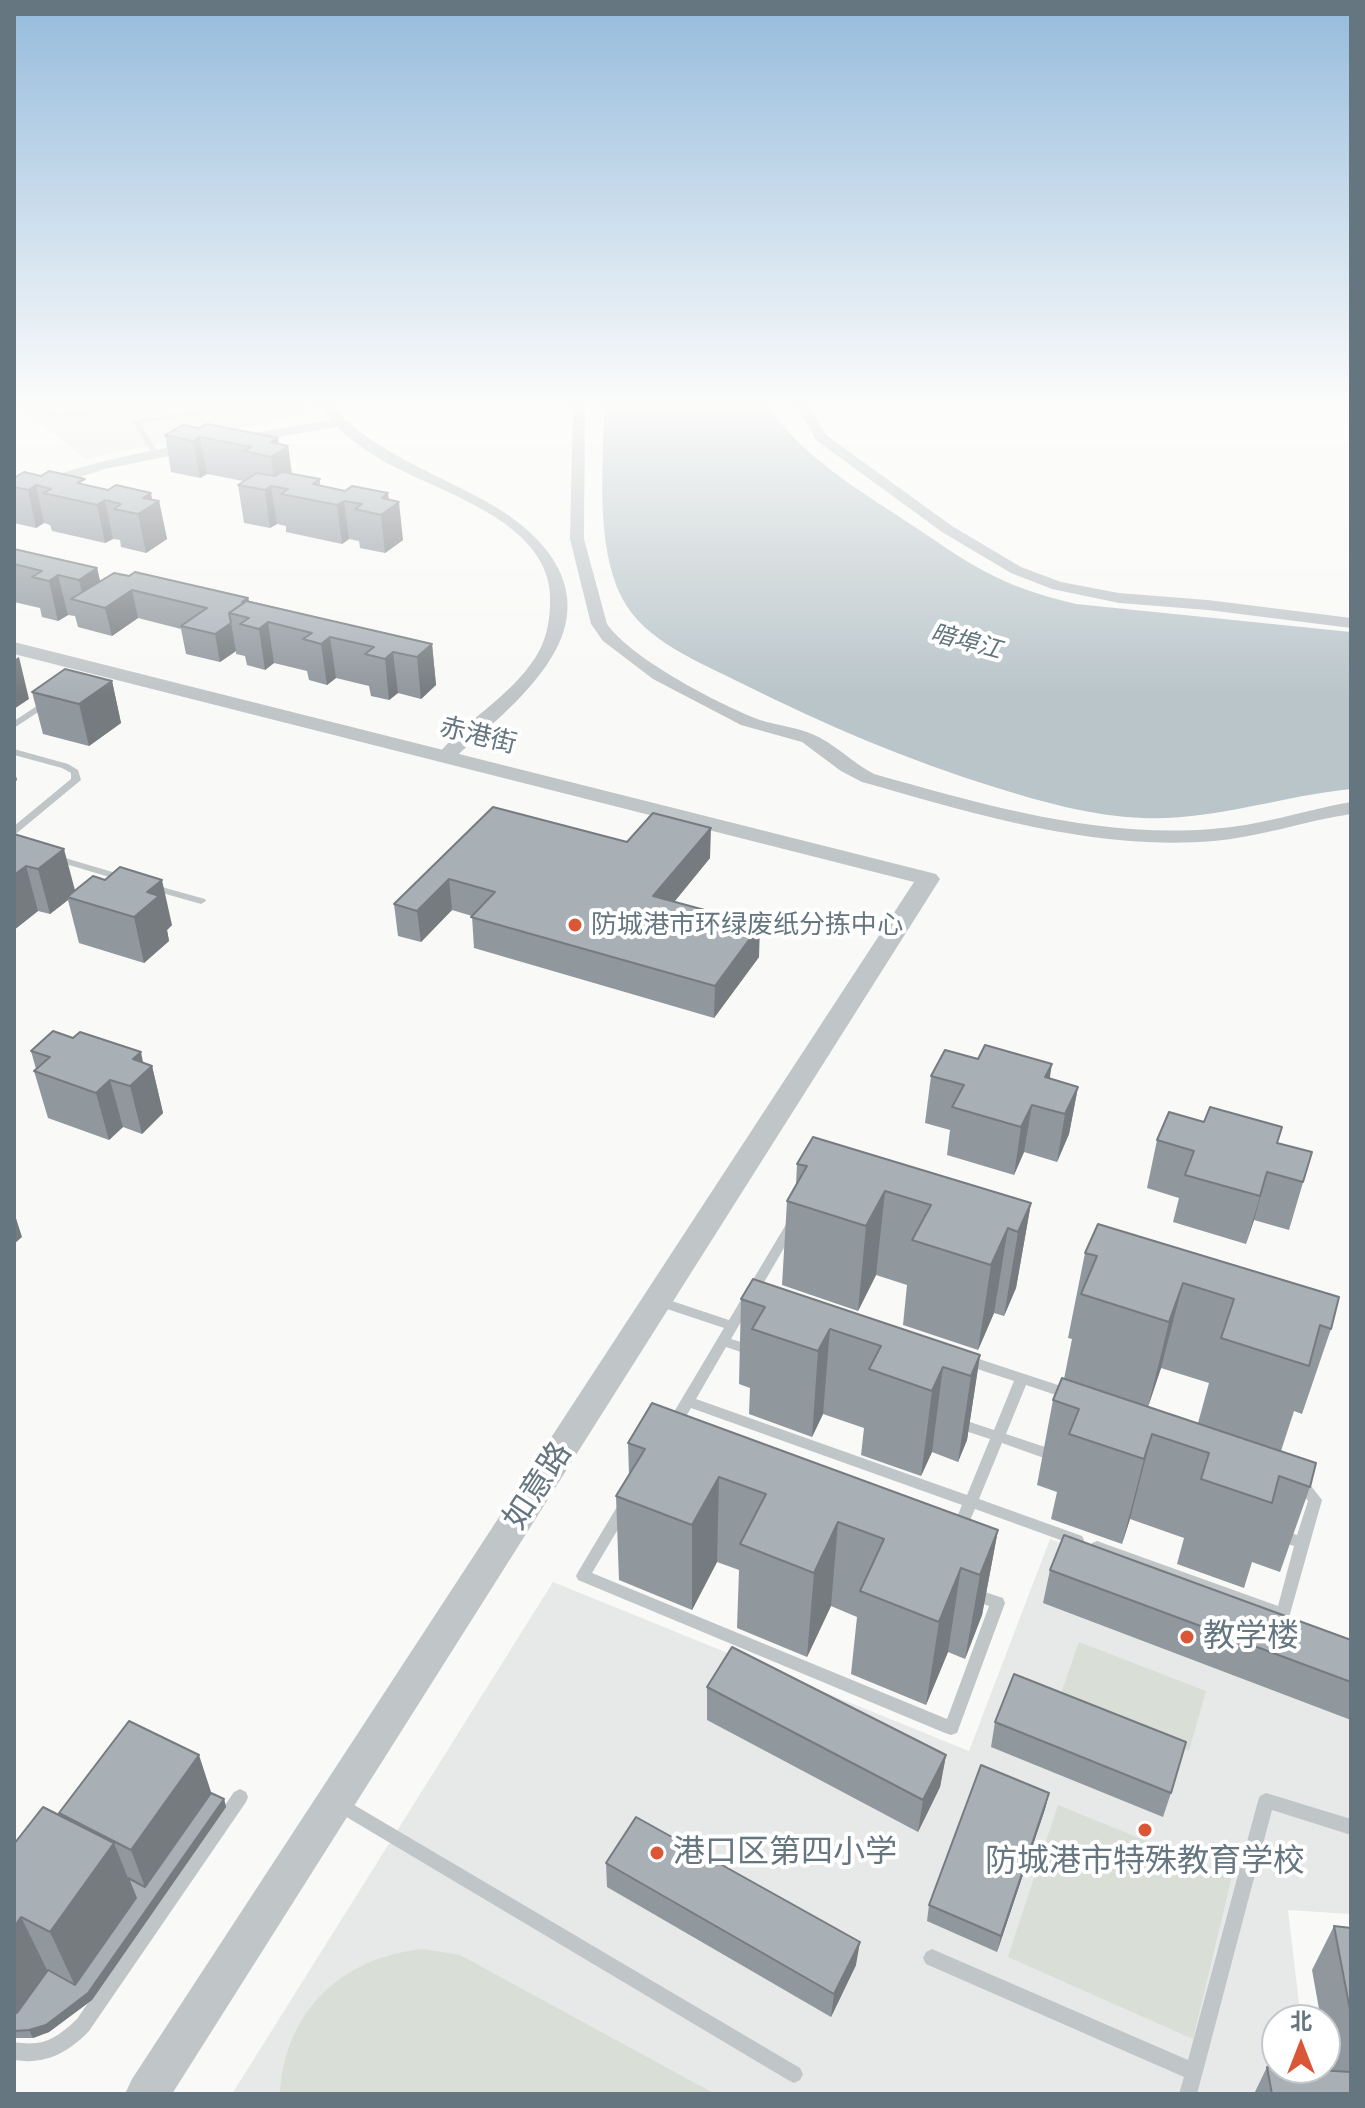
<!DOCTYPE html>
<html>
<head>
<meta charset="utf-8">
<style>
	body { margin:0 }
	#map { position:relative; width:1365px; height:2108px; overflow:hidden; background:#f9f9f7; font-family:Montserrat,"Noto Sans SC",sans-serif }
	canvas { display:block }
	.frame { position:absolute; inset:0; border:16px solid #667680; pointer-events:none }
	.north { position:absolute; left:1261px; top:2004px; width:80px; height:80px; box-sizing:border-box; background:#fff; border:2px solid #c2c8cc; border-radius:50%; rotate:0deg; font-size:22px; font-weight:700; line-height:32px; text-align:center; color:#667680 }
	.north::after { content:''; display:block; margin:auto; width:28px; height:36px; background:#da5637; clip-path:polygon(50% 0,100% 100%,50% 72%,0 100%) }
</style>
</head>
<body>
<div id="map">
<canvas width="1365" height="2108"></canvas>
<div class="frame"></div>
<div class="north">北</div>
</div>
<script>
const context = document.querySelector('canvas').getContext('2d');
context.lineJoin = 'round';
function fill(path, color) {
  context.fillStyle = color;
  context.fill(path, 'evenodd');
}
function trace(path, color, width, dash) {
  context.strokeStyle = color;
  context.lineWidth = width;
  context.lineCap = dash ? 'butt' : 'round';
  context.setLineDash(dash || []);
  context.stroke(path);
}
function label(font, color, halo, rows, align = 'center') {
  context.font = font + ' Montserrat,"Noto Sans SC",sans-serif';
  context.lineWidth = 8;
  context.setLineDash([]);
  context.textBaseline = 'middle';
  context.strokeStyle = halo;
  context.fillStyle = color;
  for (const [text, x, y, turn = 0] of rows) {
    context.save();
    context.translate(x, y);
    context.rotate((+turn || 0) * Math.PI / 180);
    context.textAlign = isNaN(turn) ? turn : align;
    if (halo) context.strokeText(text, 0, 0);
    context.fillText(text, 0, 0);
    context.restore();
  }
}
const built = new Path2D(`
	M14 401H299L305 408 302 414 291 418 85 459Z
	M1050 1539 1351 1650V1914L1288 1910 1301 2020H1277V2068H1307L1310 2094H232L553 1582 969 1751Z`);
const green = new Path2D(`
	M1079 1642 1206 1691 1189 1751 1059 1699Z
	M1058 1805 1232 1876 1193 2039 1008 1957Z
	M422 1949 460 1955 715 2094H280C285 2011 341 1958 422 1949Z`);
const water = new Path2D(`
	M604 401H765C799 456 862 492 915 527 941 544 966 563 994 576 1020 589 1047 597 1076 604L1351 632V789C1280 796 1214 821 1142 818 1092 816 1042 802 994 787 907 760 825 725 743 684 700 662 645 642 622 598 594 543 604 461 604 401Z`);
const service = new Path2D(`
	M21 401C33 400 44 411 56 414L163 401H177L174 403 56 418 42 414Z
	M264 401H276L273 403 140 423 158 453 155 455 152 453 133 422 136 420Z
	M46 700 49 701V705L14 728V721Z
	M14 749 68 764 78 770 81 780 17 833 14 834V826L71 779V773L62 768 14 755Z
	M55 855 126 876 128 878 123 881 52 860 50 858Z
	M151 884 205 899 206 901 201 904 148 889 146 887Z
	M792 1220 796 1221 798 1224 731 1339 758 1347 760 1351 758 1355 753 1356 726 1347 696 1399 967 1495 990 1439 953 1427 951 1423 953 1419 958 1418 994 1430 1014 1381 962 1364 960 1360 962 1356 967 1355 1073 1390 1075 1394 1073 1398 1068 1399 1026 1385 1006 1434 1060 1452 1062 1456 1060 1460 1055 1462 1002 1443 979 1499 1082 1536 1084 1540 1082 1544 1077 1546 975 1509 963 1536 958 1538 953 1536 951 1532 962 1505 691 1408 678 1430 673 1431 668 1430 666 1426 668 1422 724 1328 652 1304 651 1301 652 1298 657 1296 729 1320 788 1221Z
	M1299 1475 1304 1477 1322 1500 1290 1614 1288 1619 1283 1621 1092 1551 1090 1547 1092 1543 1097 1541 1278 1606 1294 1546 1274 1539 1272 1535 1274 1531 1279 1529 1297 1535 1308 1501 1292 1481 1294 1477Z
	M623 1503 628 1505 630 1509 592 1573 947 1719 989 1606 968 1599 966 1594 968 1589 973 1588 1003 1598 1005 1603 957 1733 951 1735 945 1733 578 1580 576 1576 578 1572 618 1505Z
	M240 1789 246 1792 248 1797 246 1802 89 2031C68 2053 45 2065 14 2060V2042C43 2047 56 2039 77 2019L234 1792Z
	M1266 1793 1351 1819V1835L1272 1810 1197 2094H1179L1184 2077 926 1964 923 1958 926 1952 932 1949 1188 2060 1258 1801 1260 1796Z
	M339 1796 800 2068 803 2074 800 2080 794 2083 788 2080 333 1809 331 1804 333 1799Z`);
const minor = new Path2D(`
	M314 401H326C368 447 420 467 474 495 542 529 601 589 546 666 520 703 484 731 451 761L445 762 436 757C465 720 509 698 535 658 546 641 549 625 550 606 556 529 459 499 403 471 379 460 357 446 337 427L236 444 229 440 236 436 331 420Z
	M573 401H585L584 539 607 624C632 659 712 700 752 717 771 725 793 726 812 734 834 743 853 763 874 774 985 805 1096 838 1212 829 1259 826 1305 810 1351 802V814C1305 821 1260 837 1214 841 1093 851 976 814 862 782L841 771 802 742 741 725 653 679 603 641 591 624 570 539Z
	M794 401H806L826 435 952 526 1021 567 1061 582 1119 593 1208 600 1351 618V628L1208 610 1119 603 1052 589 1011 573 942 532 816 440Z
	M194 443 201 447 199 450 105 469 14 498V489C72 467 133 453 194 443Z`);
const tertiary = new Path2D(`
	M14 642 936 874 940 879 172 2094H125L132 2079 914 882 14 654Z`);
const wall = new Path2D(`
	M50 401H120L79 407H58Z
	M183 425 288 446 292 474 320 479V486L389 500 403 540 385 553 360 548 359 541 349 539 342 544 286 532V526L277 524 270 528 244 523 238 485 243 481 207 474 200 478 171 472 165 435Z
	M14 478 86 485 159 501 167 539 146 553 121 547 120 540 113 539 105 543 52 531 50 525 44 523 36 528 14 523Z
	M14 549 97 568 100 581 248 598 249 601 432 644 436 685 421 699 398 693 389 700 371 696 369 686 336 678 327 685 309 680 307 671 274 663 265 670 247 665 245 656 236 654V651L220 662 186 654 181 629 138 618 112 636 78 627 75 616 68 615 58 621 42 617 40 608 14 602Z
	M112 681 121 723 89 746 43 734 32 692Z
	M493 807 627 842 710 858 674 902 759 957 714 1018 474 948 472 916 452 910 421 942 398 936 394 904Z
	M14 834 75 891 172 925 167 930 169 941 144 963 79 943 68 900 50 914 38 911 14 930Z
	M31 1051 143 1063 152 1066 163 1113 142 1134 123 1127 109 1140 48 1118 34 1071 36 1069Z
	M931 1076 1050 1079 1078 1087 1069 1134 1057 1162 1024 1152 1014 1175 947 1155 950 1130 925 1123Z
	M1157 1140 1277 1143 1312 1152 1289 1230 1254 1220 1246 1244 1173 1222 1179 1198 1147 1188Z
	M797 1164 1031 1203 1016 1288 1004 1316 994 1313 978 1350 903 1325 907 1285 876 1275 858 1311 782 1285 787 1201 796 1185Z
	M1085 1253 1331 1329 1302 1414 1294 1411 1281 1451 1310 1487 1280 1572 1252 1562 1244 1588 1177 1564 1184 1538 1130 1519 1122 1544 1051 1519 1057 1492 1037 1485 1053 1400 1064 1379 1072 1339 1068 1338ZM1161 1368 1209 1383 1198 1423 1148 1407Z
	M741 1299 980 1355 967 1440 958 1462 932 1452 921 1476 861 1455 864 1428 823 1414 812 1437 749 1414 750 1388 739 1384Z
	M628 1443 998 1530 982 1615 965 1659 948 1652 926 1705 851 1674 857 1617 831 1606 807 1657 737 1628 739 1570 717 1562 692 1610 619 1580 616 1496 629 1474Z
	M1050 1570 1351 1640V1720L1043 1603Z
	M707 1687 946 1755 940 1787 918 1832 707 1720Z
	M995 1722 1171 1793 1163 1817 991 1747Z
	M211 1793 224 1799 226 1807 92 2000 49 2032 33 2038H14V1844L60 1815 59 1813Z
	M1049 1793 1045 1809 997 1952 927 1921 929 1905Z
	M606 1863 856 1965 831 2017 607 1887Z
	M1334 1926 1351 1928V2094H1254L1267 2067 1331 2071 1325 2039V2020H1321L1312 1970Z`);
const shadedWall = new Path2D(`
	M78 401H120L79 407Z
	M200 437 207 474 200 478 193 441Z
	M278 438 280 451 288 446 293 483 275 487 271 457 270 442Z
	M36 485 44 523 36 528 28 490Z
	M271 486 277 524 270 528 265 490Z
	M151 493 153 505 159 501 167 539 146 553 138 514 143 498Z
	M388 493 390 508 399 502 403 540 385 553 381 515 382 498Z
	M105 500 113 539 105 543 97 505Z
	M344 501 349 539 342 544 337 505Z
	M97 568 106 607 132 590 138 618 112 636 105 608 84 602 79 580Z
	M58 575 68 615 58 621 49 581Z
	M248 598 250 609 268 622 274 663 265 670 259 629 249 618 242 602Z
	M231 623 236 651 220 662 215 634Z
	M330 637 336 678 327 685 321 644Z
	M432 644 436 685 421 699 417 657Z
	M393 652 398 693 389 700 385 659Z
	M19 657 29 699 14 709V660Z
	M112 681 121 723 89 746 79 704Z
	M14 768 17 780 14 783Z
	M711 828 710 858 653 928V896Z
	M64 849 76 894 67 897 68 900 50 914 38 869Z
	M26 866 38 911 14 930V875Z
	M449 879 452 910 421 942 417 911Z
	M162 880 172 925 167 930 169 941 144 963 134 917 147 892Z
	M760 925 759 957 714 1018 715 986Z
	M141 1052 145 1072 152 1066 163 1113 142 1134 130 1086 133 1059Z
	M1052 1064 1045 1108V1077Z
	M110 1080 123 1127 109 1140 96 1093Z
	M1078 1087 1069 1134 1057 1162 1065 1114Z
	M1032 1105 1024 1152 1014 1175 1021 1127Z
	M1267 1172 1254 1220 1246 1244Z
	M885 1191 876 1275 858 1311 866 1226Z
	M1031 1203 1016 1288 1004 1316 1018 1232Z
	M14 1212 22 1237 14 1244Z
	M1008 1228 994 1313 978 1350 991 1265Z
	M1183 1283 1161 1368 1148 1407 1169 1322Z
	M830 1329 823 1414 812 1437 818 1351Z
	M980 1355 967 1440 958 1462 971 1376Z
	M943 1367 932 1452 921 1476 932 1391Z
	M1152 1434 1130 1519 1122 1544 1144 1459Z
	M719 1477 717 1562 692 1610V1525Z
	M838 1522 831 1606 807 1657 814 1573Z
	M998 1530 982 1615 965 1659 980 1575Z
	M961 1568 948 1652 926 1705 939 1622Z
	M199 1755 214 1801 148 1895 131 1850Z
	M946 1755 940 1787 918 1832 923 1800Z
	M1049 1793 1045 1809 997 1952 1001 1936Z
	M224 1799 226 1807 92 2000 49 2032 33 2038 29 2030 46 2025Z
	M114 1843 139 1906 78 1992 50 1932Z
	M21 1917 51 1978 21 2021 14 2009V1927Z
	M860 1942 856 1965 831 2017 834 1994Z`);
const building = new Path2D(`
	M207 424 278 438 270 442 288 446 271 457 244 451 251 447 200 437 193 441 165 435 183 425 199 428Z
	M49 471 85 479 77 483 108 490 116 485 151 493 143 498 159 501 138 514 114 509 121 504 105 500 97 505 43 493 51 489 36 485 28 490 14 487V478L24 472 41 476Z
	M282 472 320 479 313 484 345 491 352 486 388 493 382 498 399 502 381 515 355 509 362 504 344 501 337 505 281 494 288 489 271 486 265 490 238 485 257 473 275 476Z
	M14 549 97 568 79 580 58 575 49 581 32 577 42 571 14 564Z
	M135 572 248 598 242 602 244 603 229 613 231 623 215 634 181 626 207 608 132 590 105 608 71 599 114 573 129 576Z
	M246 601 432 644 417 657 393 652 385 659 365 654 374 647 330 637 321 644 303 639 312 633 268 622 259 629 240 624 249 618 229 613Z
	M65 669 112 681 79 704 32 692Z
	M493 807 627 842 653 813 711 828 653 896 760 925 715 986 471 917 495 892 449 879 417 911 394 904Z
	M14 834 64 849 38 869 26 866 14 875Z
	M120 867 162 880 147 892 159 896 134 917 67 897 93 876 105 880Z
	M53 1031 73 1038 80 1032 141 1052 133 1059 152 1066 130 1086 110 1080 96 1093 34 1071 50 1057 31 1051Z
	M985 1045 1052 1064 1045 1077 1078 1087 1065 1114 1032 1105 1021 1127 952 1107 964 1085 931 1076 945 1050 978 1059Z
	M1210 1107 1282 1127 1277 1143 1312 1152 1303 1182 1267 1172 1260 1196 1185 1175 1194 1151 1157 1140 1169 1112 1204 1122Z
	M813 1137 1031 1203 1018 1232 1008 1228 991 1265 912 1240 931 1205 885 1191 866 1226 787 1201 807 1166 797 1164Z
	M1098 1224 1339 1297 1331 1329 1320 1325 1309 1366 1221 1338 1234 1299 1183 1283 1169 1322 1081 1294 1097 1256 1085 1253Z
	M753 1279 980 1355 971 1376 943 1367 932 1391 869 1369 881 1346 830 1329 818 1351 752 1329 765 1307 741 1299Z
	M1062 1378 1316 1463 1310 1487 1279 1476 1272 1503 1201 1479 1209 1453 1152 1434 1144 1459 1069 1434 1079 1409 1053 1400Z
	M652 1403 998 1530 980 1575 961 1568 939 1622 860 1591 884 1539 838 1522 814 1573 740 1544 766 1494 719 1477 692 1525 616 1496 645 1449 628 1443Z
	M1064 1535 1351 1640V1682L1050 1570Z
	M732 1647 946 1755 923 1800 707 1687Z
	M1014 1674 1186 1742 1171 1793 995 1722Z
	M129 1721 199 1755 131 1850 59 1813Z
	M981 1765 1049 1793 1001 1936 929 1905Z
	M211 1793 224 1799 88 1993 46 2025 29 2030 14 2031V2012L17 2013 48 1970 75 1985 136 1898 128 1878 145 1887Z
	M43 1807 114 1843 50 1932 21 1917 14 1927V1844Z
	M636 1817 860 1942 834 1994 606 1863Z
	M1334 1926 1351 1928V2015Z
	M1267 2067 1351 2072V2094H1272Z`);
const markers = [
	[575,925,8,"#da5637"],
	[1187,1637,8,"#da5637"],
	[1145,1830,8,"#da5637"],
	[657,1853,8,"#da5637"]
];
const farWaternames = [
	["暗埠江",966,642,15]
];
const streetNames = [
	["赤港街",478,736,14]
];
const poiNames = [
	["防城港市环绿废纸分拣中心",591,925]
];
const nearStreetnames = [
	["如意路",538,1486,-57]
];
const nearPoinames = [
	["教学楼",1203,1637],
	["港口区第四小学",673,1853],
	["防城港市特殊教育学校",1145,1862,"center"]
];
fill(built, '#e7e8e8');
fill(green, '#d9ded6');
fill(water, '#b9c5c9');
fill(service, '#c0c5c8');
fill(minor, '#c0c5c8');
fill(tertiary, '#c0c5c8');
fill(wall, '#90979d');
fill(shadedWall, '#767b7f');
fill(building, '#a8b0b6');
trace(building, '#767b7f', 2);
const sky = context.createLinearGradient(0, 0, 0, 696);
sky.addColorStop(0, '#95bbdc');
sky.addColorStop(0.58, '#fcfcfb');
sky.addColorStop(1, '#fcfcfb00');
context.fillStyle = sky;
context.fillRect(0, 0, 1365, 696);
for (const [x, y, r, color] of markers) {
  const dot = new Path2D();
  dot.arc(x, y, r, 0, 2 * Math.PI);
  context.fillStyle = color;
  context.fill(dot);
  trace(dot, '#fff', 3);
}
label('italic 24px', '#60747a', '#fff', farWaternames);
label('26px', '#667680', '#fff', streetNames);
label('26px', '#667680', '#fff', poiNames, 'left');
label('32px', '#667680', '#fff', nearStreetnames);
label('32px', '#667680', '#fff', nearPoinames, 'left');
</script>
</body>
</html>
